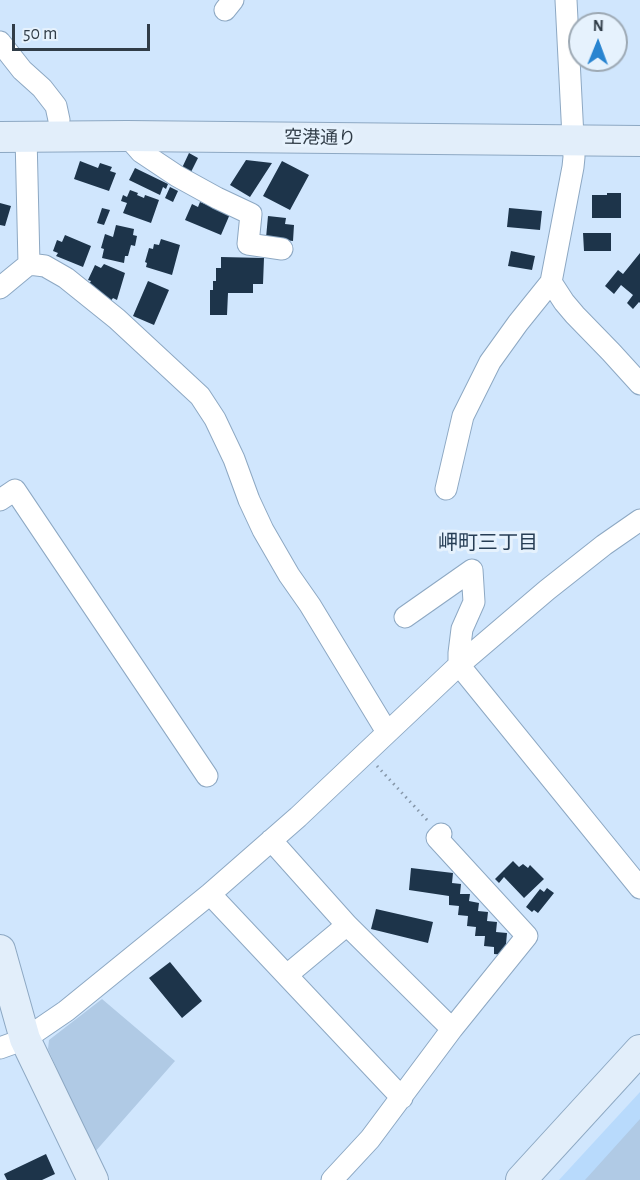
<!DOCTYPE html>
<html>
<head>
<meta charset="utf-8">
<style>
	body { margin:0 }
	#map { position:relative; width:640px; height:1180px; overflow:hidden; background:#d0e6fd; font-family:"Alegreya Sans",sans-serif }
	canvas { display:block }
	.north { position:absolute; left:568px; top:12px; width:60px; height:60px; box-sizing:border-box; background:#e6f2fd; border:2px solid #9da9b4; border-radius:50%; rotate:1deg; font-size:16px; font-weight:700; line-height:24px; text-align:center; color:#303c47 }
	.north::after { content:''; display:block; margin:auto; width:21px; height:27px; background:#2884d0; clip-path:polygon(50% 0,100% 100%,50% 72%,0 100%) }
	.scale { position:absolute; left:12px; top:24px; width:138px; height:27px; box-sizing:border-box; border:3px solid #303c47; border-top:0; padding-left:8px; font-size:18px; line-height:21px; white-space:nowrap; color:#303c47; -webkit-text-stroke:4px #e6f2fd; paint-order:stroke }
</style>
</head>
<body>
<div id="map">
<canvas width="640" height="1180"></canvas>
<div class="north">N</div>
<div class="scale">50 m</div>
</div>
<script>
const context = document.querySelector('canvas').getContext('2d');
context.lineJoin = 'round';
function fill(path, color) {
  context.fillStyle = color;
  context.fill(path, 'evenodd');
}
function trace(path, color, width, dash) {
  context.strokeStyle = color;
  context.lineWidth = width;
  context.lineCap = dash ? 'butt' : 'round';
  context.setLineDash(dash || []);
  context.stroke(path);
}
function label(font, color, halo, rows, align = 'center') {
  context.font = font + ' "Alegreya Sans","Noto Sans JP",sans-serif';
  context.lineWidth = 6;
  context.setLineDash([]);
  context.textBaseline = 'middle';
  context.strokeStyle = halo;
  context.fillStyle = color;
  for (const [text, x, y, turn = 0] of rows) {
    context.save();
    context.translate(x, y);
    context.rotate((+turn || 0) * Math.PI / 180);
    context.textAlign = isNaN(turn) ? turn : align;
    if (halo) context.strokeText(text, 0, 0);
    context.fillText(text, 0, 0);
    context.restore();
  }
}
const built = new Path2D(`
	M640 1092V1180H559Z`);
const green = new Path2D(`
	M102 999 175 1061 94 1153 48 1049 49 1040Z
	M640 1119V1180H585Z`);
const building = new Path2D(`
	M189 153 198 158 190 174 181 170Z
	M246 160 272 163 250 197 230 185Z
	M80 161 98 168 100 163 112 167 110 171 116 173 109 191 74 179Z
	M282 161 309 175 290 210 263 196Z
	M135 168 168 184 166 189 163 187 160 195 129 180Z
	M170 187 178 191 173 202 165 198Z
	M130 190 138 193 137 195 144 198 145 195 159 200 151 223 123 213 127 203 121 201 123 195 127 197Z
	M607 193H621V218H592V195H607Z
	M200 202 230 214 221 235 185 220 192 204 198 207Z
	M0 203 11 206 5 226 0 225Z
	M102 208 110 210 104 225 97 223Z
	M509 208 542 211 540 230 507 227Z
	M268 216 286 218 285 224 294 225 293 241 266 238Z
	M116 225 134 229 133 235 137 236 135 246 131 245 128 256H125L124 263 102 258 104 249 101 248 105 234 113 237Z
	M583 233H611V251H584Z
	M65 235 91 246 83 267 56 256 58 253 53 251 57 240 62 242Z
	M161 239 180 245 172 275 146 267 147 263 145 262 149 248 153 249 154 244 159 245Z
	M511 251 535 256 532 270 508 266Z
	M640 253V303L639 302 633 309 627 303 633 295 621 285 614 294 605 286 618 270 623 274Z
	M221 257 264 258 263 284H253V293H228L227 315H210V290H213V281H216V268H221Z
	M104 264 125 273 117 300 113 298 110 302 88 286 91 281 88 280 95 265 101 268Z
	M148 281 169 290 154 325 133 316Z
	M513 861 519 867 523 864 528 868 530 865 544 879 524 898 504 877 499 883 495 879Z
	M411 868 453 873 452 883 461 884 460 894H470L469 901 479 903 478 911 488 912 487 921 497 922 496 932 507 933 505 955 494 954V947L484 946 485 936H475L476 927 467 926 468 916 458 915 459 906 449 905V896L409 890Z
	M547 888 554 893 538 913 534 910 532 912 526 907 540 889 544 892Z
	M376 909 433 922 428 943 371 929Z
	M170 962 202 1001 182 1018 149 978Z
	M46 1154 55 1174 42 1180H7L4 1174Z`);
const path = new Path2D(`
	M377 766 428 821`);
const street = new Path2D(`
	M225 10 233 0
	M0 42 22 70 42 88 56 106 59 120
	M26 136 29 264
	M127 136 141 152 177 176 217 198 251 214 248 244 282 249
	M551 282 564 302 575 315 611 352 640 384
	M0 288 29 264 45 266 66 278 117 319 200 396 215 419 234 459 249 500 263 530 289 575 310 605 387 732
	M446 489 463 416 490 362 518 323 551 282 573 167 574 157 566 0
	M0 500 15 490 207 776
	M405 617 472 570 474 602 462 629 459 653V665L640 888
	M271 840 347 925 452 1029
	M210 894 402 1098
	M287 975 347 925
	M0 1048 25 1039 66 1011 210 894 298 817 459 665 547 590 604 545 640 520
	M332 1180 370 1139 452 1029 527 936 437 838 441 834`);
const secondary = new Path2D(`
	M0 137 127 136 640 141
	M0 950 25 1039 93 1180
	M521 1180 640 1050`);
const streetNames = [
	["空港通り",320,138,1]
];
const neighbourhoodNames = [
	["岬町三丁目",488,543]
];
fill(built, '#b8dafc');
fill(green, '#b0cae5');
fill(building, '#1d344a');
trace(street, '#8da8c3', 23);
trace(secondary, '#8da8c3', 32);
trace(path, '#8697a9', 3, [1.5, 4.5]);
trace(street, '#fff', 21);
trace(secondary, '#e2eefa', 30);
label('18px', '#303c47', '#e6f2fd', streetNames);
label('20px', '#263d54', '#e6f2fd', neighbourhoodNames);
</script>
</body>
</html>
